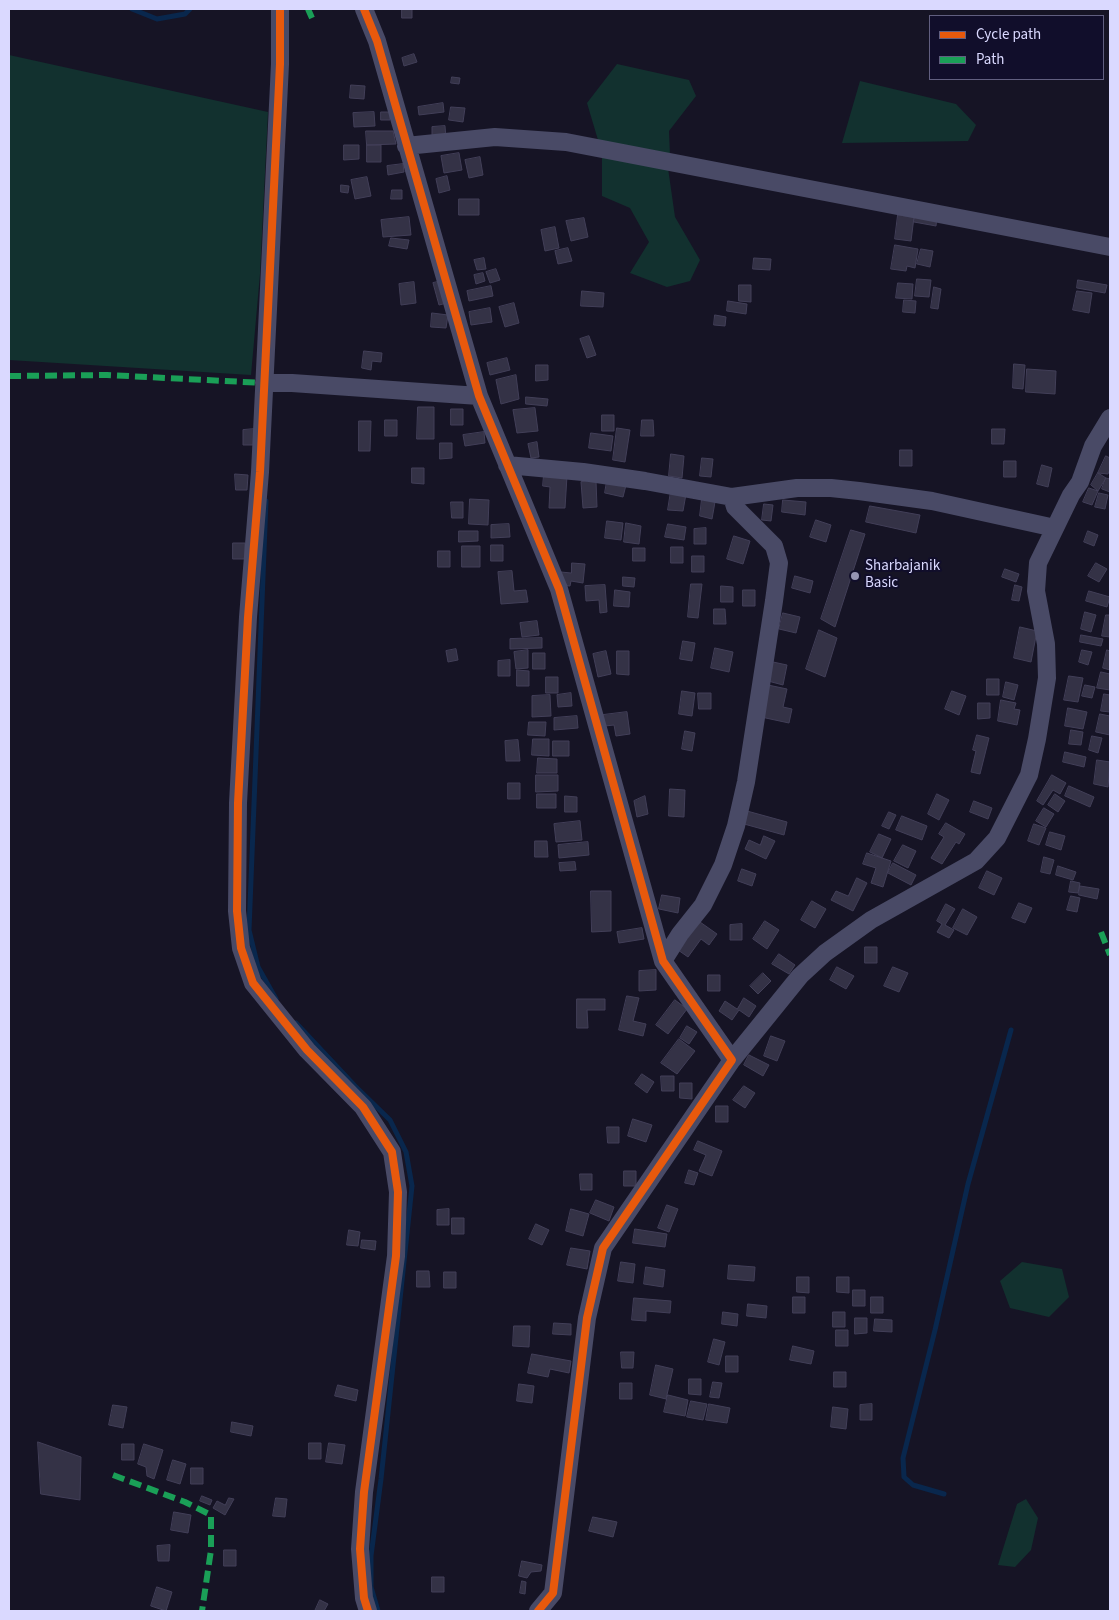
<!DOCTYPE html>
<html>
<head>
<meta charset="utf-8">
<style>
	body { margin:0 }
	#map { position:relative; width:1119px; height:1620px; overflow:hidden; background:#161425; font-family:"Source Sans 3",sans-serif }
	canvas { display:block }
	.frame { position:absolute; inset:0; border:10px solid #dad9ff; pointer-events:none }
	.legend { position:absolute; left:929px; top:15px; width:175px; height:65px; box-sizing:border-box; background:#110e2b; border:1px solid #615f80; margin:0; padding:6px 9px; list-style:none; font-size:15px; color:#dad9ff }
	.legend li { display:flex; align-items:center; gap:10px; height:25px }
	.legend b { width:25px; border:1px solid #615f80 }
</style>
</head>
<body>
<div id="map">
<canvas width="1119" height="1620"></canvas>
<div class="frame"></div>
<ul class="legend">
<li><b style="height:6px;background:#e8590c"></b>Cycle path</li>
<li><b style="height:6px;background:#1a9f57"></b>Path</li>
</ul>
</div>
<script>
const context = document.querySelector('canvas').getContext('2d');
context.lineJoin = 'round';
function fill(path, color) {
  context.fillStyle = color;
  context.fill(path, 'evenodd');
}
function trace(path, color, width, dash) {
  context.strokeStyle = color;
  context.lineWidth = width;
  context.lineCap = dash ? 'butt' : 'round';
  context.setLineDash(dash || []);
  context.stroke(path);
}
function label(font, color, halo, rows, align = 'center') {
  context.font = font + ' "Source Sans 3",sans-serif';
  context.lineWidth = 4;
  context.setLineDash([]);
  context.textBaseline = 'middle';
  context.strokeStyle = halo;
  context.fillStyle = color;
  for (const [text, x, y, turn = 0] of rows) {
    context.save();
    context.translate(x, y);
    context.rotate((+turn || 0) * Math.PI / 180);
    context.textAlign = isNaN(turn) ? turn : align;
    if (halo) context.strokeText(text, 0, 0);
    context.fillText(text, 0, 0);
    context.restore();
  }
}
const green = new Path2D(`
	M9 55 268 112 260 274 251 375 9 360Z
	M617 64 689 80 696 96 669 131 670 156 598 140 587 103Z
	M860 81 956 104 976 125 968 141 842 143Z
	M602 155 668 168 675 217 700 260 690 281 667 287 630 273 649 242 630 208 602 196Z
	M1022 1262 1062 1269 1069 1297 1049 1317 1010 1308 1000 1281Z
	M1026 1499 1038 1518 1031 1550 1015 1567 998 1565 1017 1504Z`);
const stream = new Path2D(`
	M132 9 157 19 185 14 190 9
	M266 501 249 930 258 967 276 999
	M296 1023 355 1086 390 1120 406 1152 412 1186 381 1479 371 1556V1587L378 1611
	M944 1494 913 1485 904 1477 903 1458 935 1330 968 1184 1011 1030`);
const building = new Path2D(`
	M402 9H412V18H402Z
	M414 54 417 62 404 66 402 58Z
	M452 77 460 78 459 84 451 83Z
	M351 85 365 86 364 99 350 98Z
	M443 103 444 112 419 115 418 107Z
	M451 107 465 108 463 122 449 120Z
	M374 112 375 126 354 127 353 113Z
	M381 112H390V120H381Z
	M445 126 446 138H432V127Z
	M366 131H393L396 144 367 145Z
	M344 145H359V159L344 160Z
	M367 145H381V162H367Z
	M459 153 462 170 444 173 441 156Z
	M480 157 483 175 469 178 465 160Z
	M403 164 404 172 388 175 387 166Z
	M447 176 450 190 439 193 436 179Z
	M367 177 371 196 355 199 351 180Z
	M341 185 349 186 348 193 341 192Z
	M392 190H402V199H391Z
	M459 199H479V215H459Z
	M916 212 937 216 936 226 914 222Z
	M898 215 914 217 911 241 895 239Z
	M409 217 411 235 383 237 381 220Z
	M584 218 588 237 571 241 566 221Z
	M555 227 559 248 545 251 541 230Z
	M391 238 409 240 407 249 389 246Z
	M895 245 918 249 915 268 907 266 906 271 891 269Z
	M568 248 572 261 558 264 555 251Z
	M921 249 933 251 930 267 917 264Z
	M484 258 486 269 477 270 474 260Z
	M754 258 771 259 770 270 753 269Z
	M496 269 500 280 490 283 486 272Z
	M483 273 485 281 476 284 474 275Z
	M917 279 931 280 929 297 915 296Z
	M1078 280 1107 285 1105 293 1077 288Z
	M442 281 447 303 439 305 433 283Z
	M414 282 416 303 401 305 399 284Z
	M898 283 913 284 912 299 896 298Z
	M739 285H751V302L739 301Z
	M491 286 493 296 469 301 467 291Z
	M934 287 941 289 938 309 931 308Z
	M582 291 604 293 603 307 581 306Z
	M1077 291 1092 293 1089 313 1073 310Z
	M904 300 916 301 915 313 903 312Z
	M728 301 747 304 746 314 727 311Z
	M514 303 519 323 505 327 499 307Z
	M490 308 492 322 471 325 469 312Z
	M432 313 448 315 446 328 431 327Z
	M715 315 726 317 725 326 714 325Z
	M589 336 596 355 587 358 580 339Z
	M364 351 382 353 381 362 372 361 371 370 362 368Z
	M507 358 510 370 490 375 487 363Z
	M1014 364 1025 365 1023 389 1013 388Z
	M536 365H548V380L536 381Z
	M1027 369 1056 371 1055 394 1026 392Z
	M516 375 519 399 501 404 496 380Z
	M526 397 548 399 547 406 526 404Z
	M418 407H434V439H417Z
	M535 408 538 431 517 433 513 410Z
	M451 409H463V425H451Z
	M602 415H614V431H602Z
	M385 420H397V436H385Z
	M642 420H653L654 436H641Z
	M359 421H371L370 451H359Z
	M617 428 630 430 625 462 613 460Z
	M255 429V445H243V430Z
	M992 429H1005L1004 444H992Z
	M484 432 485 443 465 446 463 435Z
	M591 433 613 436 611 451 589 448Z
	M537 442 539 457 531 458 528 444Z
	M440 443H452V458L440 459Z
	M900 450H912V466H900Z
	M671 454 684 456 682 478 669 476Z
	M1106 456 1110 458V469L1108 474 1098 473Z
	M702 458 713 459 711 477 700 476Z
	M1004 461H1016V477H1004Z
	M1042 465 1052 468 1048 487 1037 484Z
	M412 468H424V484L412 483Z
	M1098 473 1106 478 1098 491 1091 485Z
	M235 474 248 475 247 490H236Z
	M544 475 567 476 565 508H549L550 487 543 486Z
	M1106 478 1110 479V492L1102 489Z
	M596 481 597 507 583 508 581 482Z
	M607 481 626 485 623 497 605 493Z
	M1089 488 1098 491 1092 505 1083 502Z
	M671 491 686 494 683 511 668 510Z
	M1099 493 1108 495 1105 509 1095 507Z
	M470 499 489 500 488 525 469 524Z
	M702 499 715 502 712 519 700 516Z
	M783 500 806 502 805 515 782 512Z
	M451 502H463V518H452Z
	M764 504 773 505 771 521 762 520Z
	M870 506 920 515 916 533 866 522Z
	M816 520 831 525 826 542 810 537Z
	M607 521 623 523 621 540 605 538Z
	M626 523 641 526 639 544 624 542Z
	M509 524 510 537 491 538V525Z
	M668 524 686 527 684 540 665 537Z
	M706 528V544H694V529Z
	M851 530 865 534 835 627 821 619Z
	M459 531H478V541L459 542Z
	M1088 531 1098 535 1094 546 1084 542Z
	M734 536 750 541 743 564 727 559Z
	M233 543H245V559H233Z
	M491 545H503V561H491Z
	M462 546H480V567H462Z
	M671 547H683V563H671Z
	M633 548H645V561H633Z
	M438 551H450V567H438Z
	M692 556H704V572H692Z
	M572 563 585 564 583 583 571 581 570 586 560 585 561 572 571 573Z
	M1096 563 1107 569 1099 582 1088 576Z
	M1005 569 1019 574 1016 582 1002 577Z
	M512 571 514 591 526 590 528 602 501 604 498 572Z
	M795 576 813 581 810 593 792 588Z
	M623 577 635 578 634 587 623 586Z
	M691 584H702L698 618 688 617Z
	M605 585 607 612 600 613 599 600 586 601 585 586Z
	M1015 585 1022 587 1019 601 1012 600Z
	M721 586 733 587V602H721Z
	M615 590 630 592 629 607 614 606Z
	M743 590H755V606H743Z
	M1089 591 1110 597 1107 607 1086 601Z
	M714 609H725L726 624H714Z
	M1085 612 1096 615 1091 632 1081 629Z
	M783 613 800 617 796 633 779 629Z
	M1106 615H1110V637L1102 636Z
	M537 621 539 635 522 637 520 623Z
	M1020 627 1037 631 1031 662 1014 658Z
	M819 630 837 638 825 677 806 669Z
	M1081 635 1103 639 1101 646 1080 642Z
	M542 638V648L510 649V639Z
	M683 641 695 643 692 661 680 659Z
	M715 648 733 652 729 672 711 668Z
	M456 649 458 660 448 662 446 651Z
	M528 650V668L516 669 514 652Z
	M1082 650 1092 652 1088 665 1079 662Z
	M1107 650 1110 651V670L1103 668Z
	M606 651 611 674 598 677 593 654Z
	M617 651H629V675L617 674Z
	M533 653H545V669H533Z
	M510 660V676H498V661Z
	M773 662 787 665 783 685 768 681Z
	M517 670 529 671V686H517Z
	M1101 672 1110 674V690L1097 688Z
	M1069 676 1083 678 1078 702 1064 700Z
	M546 677H558V693H546Z
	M987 679H999V695H987Z
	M1006 682 1018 685 1014 700 1003 697Z
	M768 685 787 689 783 707 792 709 789 723 761 717Z
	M1085 685 1095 687 1092 698 1082 696Z
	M682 691 695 693 692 716 679 714Z
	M952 691 966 696 959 715 945 709Z
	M571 693 572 706 558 707 557 695Z
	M698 693H711V709H699Z
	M1104 694 1110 695V712L1101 711Z
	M550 695 551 716 532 717V696Z
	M1001 700 1016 703 1014 709 1020 710 1017 725 998 721Z
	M978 703H990V718L978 719Z
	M1068 708 1087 712 1083 729 1065 726Z
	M627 712 630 734 616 736 614 725 605 726 603 715Z
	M1100 714 1110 716V735L1096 732Z
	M577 716 578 728 554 730V718Z
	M529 722H546L545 736 528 735Z
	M1071 730 1083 732 1081 745 1069 744Z
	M685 731 695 733 692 751 682 749Z
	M977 735 989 738 980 774 971 772 976 751 973 750Z
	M1092 736 1102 738 1098 753 1089 750Z
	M533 739H549V756L532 755Z
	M518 740 520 761H506L505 741Z
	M553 741H569V756H553Z
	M1065 752 1086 757 1084 767 1063 762Z
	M538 758 557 759V773H537Z
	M1097 760 1110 762 1108 787 1094 784Z
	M536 775H558V791L536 792Z
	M1052 775 1066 783 1060 794 1053 790 1043 805 1037 801Z
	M508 783H520V799H508Z
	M1069 786 1094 797 1090 807 1065 796Z
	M670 789 685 790 684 817 669 816Z
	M537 794H556V808H537Z
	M937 794 949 800 939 820 928 814Z
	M1055 794 1065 801 1058 812 1048 805Z
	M565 796 577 797V812H565Z
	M645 796 648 814 637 817 634 801Z
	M974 801 992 808 988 819 970 812Z
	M1044 808 1054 814 1046 827 1036 821Z
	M747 811 787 822 784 835 744 824Z
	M889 812 896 815 889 829 882 826Z
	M902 816 927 826 922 840 896 830Z
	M580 821 582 840 556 842 554 824Z
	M946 823 965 834 959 844 956 842 942 864 931 858 944 837 939 834Z
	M1034 824 1046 828 1039 845 1028 841Z
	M1050 832 1065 836 1061 850 1046 845Z
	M879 834 891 839 882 858 870 852Z
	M764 836 775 841 766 859 745 849 749 840 760 845Z
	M535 841H547L548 857H535Z
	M588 842 589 855 559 858 558 845Z
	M903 845 916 851 908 868 894 861Z
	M867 853 891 861 883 887 871 883 876 868 863 864Z
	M1044 857 1054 860 1050 874 1041 872Z
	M575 862 576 870 560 871 559 863Z
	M893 863 916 875 911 885 888 873Z
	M1058 866 1076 872 1073 880 1056 875Z
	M742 869 756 874 752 886 738 881Z
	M987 871 1002 878 994 895 979 888Z
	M857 878 867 883 853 911 831 900 836 891 848 896Z
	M1071 881 1080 883 1078 893 1069 892Z
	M1080 886 1099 889 1097 899 1079 895Z
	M591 891H611V931L592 932Z
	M662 895 680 898 678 913 659 909Z
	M1071 896 1080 898 1077 912 1067 910Z
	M812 901 826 909 815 928 801 920Z
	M1019 903 1032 908 1025 923 1012 918Z
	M946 904 955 909 945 925 954 930 949 938 937 932 942 924 937 921Z
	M963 909 977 917 967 935 953 928Z
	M765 921 779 930 767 949 753 939Z
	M700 922 717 934 709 945 701 939 688 957 678 950Z
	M742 924V940H730V925Z
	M642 928 644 939 619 943 617 932Z
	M865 947H877V963H865Z
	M779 954 795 965 789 974 772 964Z
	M837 967 854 976 846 989 830 980Z
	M893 967 908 973 899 992 884 986Z
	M656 970V990L639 991V971Z
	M763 973 771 981 758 994 750 986Z
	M708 975H720V991H708Z
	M627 996 639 998 633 1021 646 1024 643 1036 619 1030Z
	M744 998 756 1006 749 1017 739 1010 732 1020 719 1011 725 1001 737 1009Z
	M577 999H605V1010H587L588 1028H577Z
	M675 1000 687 1009 668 1034 656 1025Z
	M687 1026 697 1032 689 1044 680 1038Z
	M771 1036 785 1041 777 1061 764 1056Z
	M679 1039 695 1051 677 1074 661 1063Z
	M749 1055 769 1065 763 1076 744 1065Z
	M642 1074 654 1082 647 1093 635 1084Z
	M661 1076H674V1091H662Z
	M680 1083H692V1099L680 1098Z
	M744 1086 755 1093 745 1108 733 1100Z
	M716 1106H728V1122H716Z
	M633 1119 652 1125 646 1142 628 1136Z
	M607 1127H619V1143H608Z
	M698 1141 722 1151 712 1176 699 1171 706 1155 694 1150Z
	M689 1170 698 1173 694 1185 685 1183Z
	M624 1171H636V1186H624Z
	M580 1174H592V1190H581Z
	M596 1200 614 1207 609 1221 590 1213Z
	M667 1205 678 1209 669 1232 658 1228Z
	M449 1209V1225H437V1210Z
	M571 1209 589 1214 583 1236 566 1231Z
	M452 1218H464V1234H452Z
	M536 1224 549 1230 542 1245 529 1239Z
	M635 1229 667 1234 665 1247 633 1243Z
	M349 1230 360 1232 358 1246 347 1245Z
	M362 1240 376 1241 375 1250 361 1248Z
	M571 1248 590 1251 587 1269 567 1265Z
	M621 1262 635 1264 633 1283 618 1281Z
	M729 1265 755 1267 754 1281 728 1279Z
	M646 1267 665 1270 663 1287 644 1284Z
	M417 1271H429L430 1287H417Z
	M444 1272H456V1288H444Z
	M797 1277H809V1293L797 1292Z
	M837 1277H849V1293L837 1292Z
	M853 1290H865V1306H853Z
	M793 1297H805V1313H793Z
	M871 1297H883V1313H871Z
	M634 1298 671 1301 670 1313 646 1311V1321L632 1320Z
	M748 1304 767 1306 766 1318 747 1316Z
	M723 1312 738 1314 737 1326 722 1324Z
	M833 1312H845V1327H833Z
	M855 1318H867V1333L855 1334Z
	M875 1319 892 1320V1332L874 1331Z
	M554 1323 571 1324V1335L553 1334Z
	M514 1326H530L529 1347 513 1346Z
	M836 1330H848V1346H836Z
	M714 1339 725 1342 719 1365 708 1362Z
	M793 1346 814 1351 811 1364 790 1360Z
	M621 1352H634L633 1368H622Z
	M532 1354 571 1361 569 1373 550 1369 548 1377 528 1373Z
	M726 1356H738V1372H726Z
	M656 1365 673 1369 666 1399 650 1395Z
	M834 1372H846V1387H834Z
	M689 1379H701V1395L689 1394Z
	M713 1382 722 1383 719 1398 710 1397Z
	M620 1383H632V1399H620Z
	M519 1384 534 1386 532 1403 517 1401Z
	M338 1385 358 1390 356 1401 335 1396Z
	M668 1395 688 1400 685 1416 664 1412Z
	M691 1401 707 1404 703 1420 687 1417Z
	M709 1404 730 1408 727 1423 706 1420Z
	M872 1404V1420H860V1405Z
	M113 1405 127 1407 123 1428 109 1425Z
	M833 1407 848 1409 846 1429 831 1427Z
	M232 1422 253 1426 251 1436 231 1432Z
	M38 1442 81 1457 80 1500 41 1494Z
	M309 1443H321V1459H309Z
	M329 1443 345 1445 342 1464 326 1462Z
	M122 1444H134V1460H122Z
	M144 1444 163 1450 154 1479 147 1476 146 1467 138 1464Z
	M173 1460 186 1464 180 1484 167 1480Z
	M191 1468H203V1484H191Z
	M202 1496 212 1500 210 1505 200 1501Z
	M229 1498 234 1499 225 1515 213 1508 217 1501 225 1505Z
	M276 1498 287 1499 285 1517 273 1516Z
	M174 1512 191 1515 188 1533 171 1530Z
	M593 1517 617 1522 613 1537 589 1531Z
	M170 1545 169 1561H158L157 1546Z
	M224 1550H236V1566H224Z
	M522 1561 542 1565 541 1571 531 1572 527 1578 519 1576Z
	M432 1577H444V1592H432Z
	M522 1581 526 1582 525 1594 520 1593Z
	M157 1587 172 1592 166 1611 151 1606Z
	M320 1600 328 1604 324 1611H315Z`);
const minor = new Path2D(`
	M280 9V64L260 472 248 617 238 803 237 911 241 948 253 983 307 1050 363 1107 392 1152 398 1192 396 1256 364 1492 360 1549 364 1598 368 1611
	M364 9 377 41 479 396 559 589 663 961 732 1060 603 1248 587 1318 553 1593 538 1611
	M406 146 495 137 566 142 1110 247
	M264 383H292L479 396
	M507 465 583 472 645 481 732 497 797 488H831L859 491 932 501 1055 528
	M663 961 680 934 703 905 723 865 736 826 746 782 774 601 779 563 774 546 735 507 732 497
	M732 1060 800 976 825 953 871 920 976 861 997 838 1029 775 1037 739 1047 678 1046 644 1036 591 1038 563 1071 495 1080 482 1093 446 1110 418`);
const quiet = new Path2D(`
	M308 9 312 18
	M9 376 107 375 264 383
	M1101 932 1110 955
	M113 1475 185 1502 211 1515V1550L202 1611`);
const cycleway = new Path2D(`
	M280 9V64L260 472 248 617 238 803 237 911 241 948 253 983 307 1050 363 1107 392 1152 398 1192 396 1256 364 1492 360 1549 364 1598 368 1611
	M364 9 377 41 479 396 559 589 663 961 732 1060 603 1248 587 1318 553 1593 538 1611`);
const markers = [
	[855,576,5,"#9594b3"]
];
const poiNames = [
	["Sharbajanik",865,567],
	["Basic",865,584]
];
fill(green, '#12312f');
trace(stream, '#09274d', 5);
fill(building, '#343246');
trace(building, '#423f58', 1);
trace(minor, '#494a66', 18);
trace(quiet, '#1a9f57', 6, [12, 6]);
trace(cycleway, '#e8590c', 8);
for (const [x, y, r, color] of markers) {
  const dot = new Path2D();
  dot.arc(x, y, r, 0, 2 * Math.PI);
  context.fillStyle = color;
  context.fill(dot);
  trace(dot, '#110e2b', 2);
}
label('15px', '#dad9ff', '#110e2b', poiNames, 'left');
</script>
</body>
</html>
